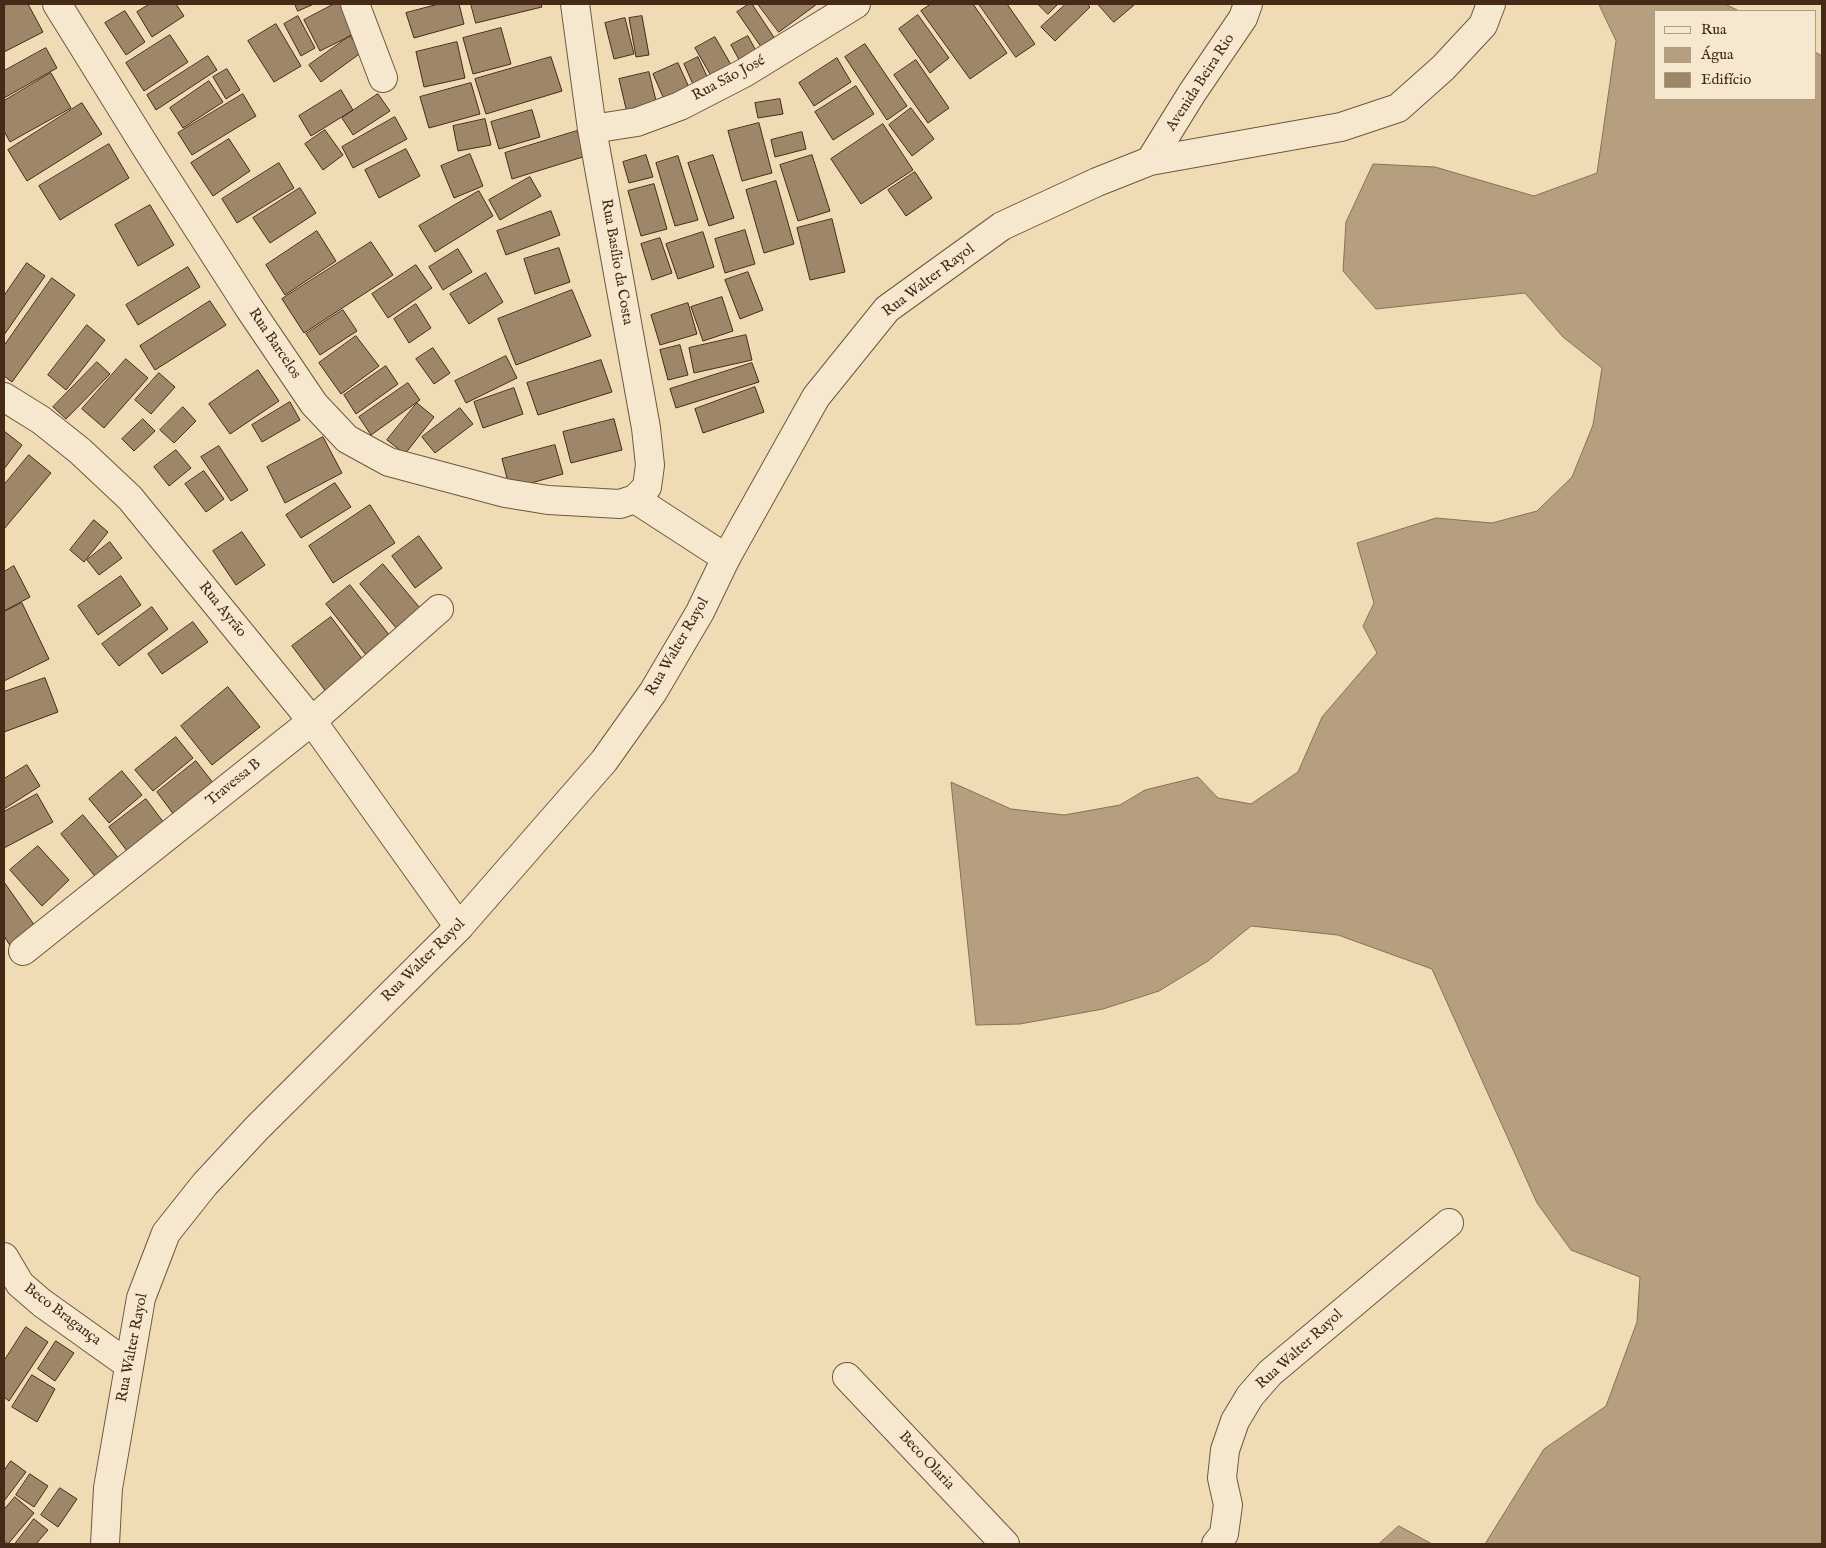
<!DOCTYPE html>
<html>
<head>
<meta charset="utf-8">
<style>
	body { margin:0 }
	#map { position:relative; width:1826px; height:1548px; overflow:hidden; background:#efdcb4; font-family:"IM FELL English",serif }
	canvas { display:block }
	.frame { position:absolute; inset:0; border:5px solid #462a17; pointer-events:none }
	.legend { position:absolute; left:1654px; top:10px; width:162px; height:90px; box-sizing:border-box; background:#f5e8ce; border:1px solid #af9c85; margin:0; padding:6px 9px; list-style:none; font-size:15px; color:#462a17 }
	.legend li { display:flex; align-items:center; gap:10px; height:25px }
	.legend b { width:25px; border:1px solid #af9c85 }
</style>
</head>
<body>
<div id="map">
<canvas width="1826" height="1548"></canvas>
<div class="frame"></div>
<ul class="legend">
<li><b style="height:6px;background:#f5e8ce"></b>Rua</li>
<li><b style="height:14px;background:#b69f7f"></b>Água</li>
<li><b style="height:14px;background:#9e8769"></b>Edifício</li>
</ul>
</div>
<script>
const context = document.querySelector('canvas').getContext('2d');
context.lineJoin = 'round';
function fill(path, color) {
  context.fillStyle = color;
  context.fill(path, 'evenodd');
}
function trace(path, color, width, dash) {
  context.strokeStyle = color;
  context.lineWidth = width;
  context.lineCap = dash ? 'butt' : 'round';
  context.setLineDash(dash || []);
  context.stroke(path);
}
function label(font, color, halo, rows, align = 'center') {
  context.font = font + ' "IM FELL English",serif';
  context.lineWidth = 4.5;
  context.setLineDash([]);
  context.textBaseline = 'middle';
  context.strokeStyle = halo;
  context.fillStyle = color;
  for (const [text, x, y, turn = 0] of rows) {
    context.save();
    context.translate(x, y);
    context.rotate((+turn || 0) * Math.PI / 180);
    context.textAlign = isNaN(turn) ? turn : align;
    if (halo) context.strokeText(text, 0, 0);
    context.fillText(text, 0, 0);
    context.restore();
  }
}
const water = new Path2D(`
	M1599 4H1725L1739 11H1655V99H1815V52L1822 56V1544H1485L1544 1449 1606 1406 1637 1322 1640 1277 1571 1250 1537 1203 1432 969 1338 935 1251 926 1208 961 1159 991 1103 1009 1020 1024 976 1025 951 782 1011 809 1064 815 1120 805 1145 790 1198 777 1218 798 1251 804 1298 772 1322 717 1377 653 1363 626 1374 603 1357 543 1436 518 1492 523 1537 511 1572 477 1593 425 1602 368 1563 337 1525 293 1376 309 1343 271 1346 222 1373 164 1435 167 1534 196 1597 173 1616 41Z
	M1399 1526 1432 1544H1379Z`);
const building = new Path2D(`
	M9 4H28L43 32 4 52V6Z
	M150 4H176L184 16 152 37 137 12Z
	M295 4H314L298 11Z
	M334 4H346L360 31 320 51 304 20Z
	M439 4H459L464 24 414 38 406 13Z
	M471 4H541L542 7 476 23Z
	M749 4H752L777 42 764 51 737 12Z
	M758 4H817L779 32Z
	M931 4H973L1007 53 970 79 921 11Z
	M979 4H1007L1035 44 1016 57Z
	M1038 4H1058L1048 14Z
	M1066 4H1087L1090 7 1055 41 1041 27Z
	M1098 4H1134V5L1114 22Z
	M125 11 145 42 126 55 105 23Z
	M918 15 949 58 930 73 899 29Z
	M298 16 315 48 301 56 284 24Z
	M642 16 649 55 636 57 629 18Z
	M625 18 634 54 614 59 605 23Z
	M276 24 301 66 274 82 248 41Z
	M501 28 511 64 473 74 463 38Z
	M170 35 188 62 144 91 126 63Z
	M350 36 362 52 321 82 309 65Z
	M748 36 760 58 743 67 731 45Z
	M715 37 734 70 714 81 695 48Z
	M457 42 465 78 424 87 416 52Z
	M865 44 907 106 887 120 845 57Z
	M46 48 57 68 4 98V71Z
	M208 56 217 70 156 110 147 95Z
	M551 57 562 91 486 114 475 79Z
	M698 57 711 85 696 91 684 64Z
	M837 58 851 82 814 106 799 83Z
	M916 60 949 108 928 123 894 75Z
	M678 63 692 94 667 106 653 74Z
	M227 69 240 90 226 99 213 77Z
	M649 72 658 109 628 117 619 79Z
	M51 73 71 108 10 142 4 131V101Z
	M209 81 223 102 183 128 170 108Z
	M471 83 480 114 429 128 420 97Z
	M856 86 874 114 833 140 815 112Z
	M341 90 353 110 311 136 299 116Z
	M243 94 256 116 192 155 178 133Z
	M378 94 390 111 353 135 342 118Z
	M780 99 783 114 758 118 755 103Z
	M82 103 102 134 27 181 8 150Z
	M911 108 934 139 912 156 889 125Z
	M532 110 540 137 499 149 491 122Z
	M395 117 407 139 353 168 342 147Z
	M485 119 491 145 458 151 453 126Z
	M759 123 772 173 742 181 728 131Z
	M883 124 913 170 861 204 831 159Z
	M325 130 343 155 323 170 305 144Z
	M577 131 586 156 512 179 505 153Z
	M802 132 806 149 775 157 771 140Z
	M229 139 250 171 213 196 191 163Z
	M109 144 129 178 60 220 39 186Z
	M406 149 420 176 379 198 365 170Z
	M470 154 483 186 454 198 441 166Z
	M646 155 653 177 629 183 623 162Z
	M713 155 734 218 709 226 688 163Z
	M812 155 830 211 798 221 780 165Z
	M678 156 698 220 675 226 656 163Z
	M279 163 294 188 237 223 222 199Z
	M915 172 932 198 906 216 888 190Z
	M530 177 541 196 500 220 489 200Z
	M776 181 794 244 764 253 746 190Z
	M654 184 667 229 641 236 628 191Z
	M300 188 316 213 270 243 253 218Z
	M479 191 493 216 435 252 419 226Z
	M150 205 174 245 138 266 115 225Z
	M551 211 560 235 506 255 497 231Z
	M832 219 845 272 810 280 797 228Z
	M745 230 755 264 725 273 715 239Z
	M317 231 336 261 285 295 266 265Z
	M703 232 714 267 678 279 666 244Z
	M660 238 672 273 652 280 641 244Z
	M371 242 393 275 304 333 282 299Z
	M559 248 570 282 535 294 524 259Z
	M458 249 472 272 443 290 429 267Z
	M27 263 45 276 4 335V296Z
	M416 265 432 288 388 318 372 294Z
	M188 267 200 287 138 325 126 305Z
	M748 272 763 310 740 319 725 280Z
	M486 273 503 302 469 324 450 294Z
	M52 278 75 295 12 382 4 376V346Z
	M572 290 591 336 516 365 498 319Z
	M722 297 733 331 703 341 691 307Z
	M210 301 226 325 155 370 140 346Z
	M688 303 697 334 660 345 651 315Z
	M416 304 431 328 409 343 394 319Z
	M343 310 357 331 320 355 306 334Z
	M87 325 105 340 66 390 48 375Z
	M746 335 752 360 694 373 689 348Z
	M356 336 379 366 341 394 319 363Z
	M680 345 688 375 668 380 660 350Z
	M433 348 450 373 434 384 416 359Z
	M506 356 517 378 466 403 455 381Z
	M126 359 148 378 104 428 82 409Z
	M601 360 612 392 538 415 527 383Z
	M97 362 110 374 66 419 53 407Z
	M752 363 759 382 676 408 670 389Z
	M386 366 398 384 356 414 344 395Z
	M258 370 279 401 230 434 209 404Z
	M159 373 175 387 151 414 135 400Z
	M408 383 420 400 371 435 359 417Z
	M755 387 764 412 703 433 695 409Z
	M514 388 523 414 483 428 474 402Z
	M290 402 300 420 262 442 252 425Z
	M417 403 434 417 405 454 387 440Z
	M183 407 196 421 174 443 160 430Z
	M460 408 473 424 435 453 422 437Z
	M143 419 155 431 134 451 122 439Z
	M614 419 622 450 571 463 563 432Z
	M4 431 22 445 4 469Z
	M323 437 342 473 285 503 267 467Z
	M555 445 563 474 510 489 502 459Z
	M219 446 248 490 231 501 201 457Z
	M176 450 191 468 169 486 154 467Z
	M29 455 51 473 4 529V485Z
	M204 471 224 499 206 512 185 484Z
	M335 483 351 507 301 538 286 515Z
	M370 505 395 543 333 583 309 546Z
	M94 520 108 532 84 562 70 550Z
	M242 532 265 565 236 585 213 551Z
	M419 536 442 568 415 588 392 556Z
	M110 542 122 558 99 575 87 560Z
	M383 564 425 614 401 634 360 584Z
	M14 566 30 597 4 611V572Z
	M121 576 141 605 98 635 78 606Z
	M350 585 394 641 370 660 326 604Z
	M22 603 49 659 4 681V612Z
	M152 607 168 629 119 666 102 644Z
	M331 617 366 664 327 693 292 646Z
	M193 622 208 642 162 674 148 654Z
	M45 678 58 712 4 732V692Z
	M228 687 260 727 212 765 181 726Z
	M176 737 193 758 153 791 135 770Z
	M196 761 217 788 177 819 157 792Z
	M27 765 40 786 4 809V779Z
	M122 771 142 795 109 823 89 799Z
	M37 794 53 822 4 848V812Z
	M146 799 167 827 130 855 109 827Z
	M83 815 121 861 98 880 61 834Z
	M38 846 69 880 42 906 10 870Z
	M4 882 37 929 11 947 4 936Z
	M26 1327 48 1342 9 1401 4 1397V1361Z
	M56 1341 74 1353 55 1381 38 1369Z
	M32 1375 55 1389 37 1422 12 1407Z
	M11 1461 26 1472 4 1501V1471Z
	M30 1474 48 1486 34 1507 16 1495Z
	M60 1488 77 1499 58 1527 41 1515Z
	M15 1497 34 1513 8 1544 4 1541V1510Z
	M34 1519 48 1530 36 1544H15Z`);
const minor = new Path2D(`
	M57 4 147 149 249 308 314 404 347 439 389 462 505 493 548 500 620 504 635 499 647 487 650 465 646 428 592 129 575 4
	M355 4 383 78
	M592 129 637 122 680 106 744 73 856 4
	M1150 161 1192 93 1243 18 1248 4
	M4 397 41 420 80 451 130 498 312 721 459 927
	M635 499 726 558
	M23 951 312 721 439 609
	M4 1257 20 1284 42 1303 129 1365
	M847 1377 1005 1544
	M1216 1544 1224 1534 1228 1505 1222 1478 1225 1450 1235 1421 1250 1396 1270 1373 1449 1223`);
const tertiary = new Path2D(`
	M105 1544 108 1488 141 1298 166 1233 205 1184 257 1128 459 927 604 761 653 692 700 612 726 558 816 397 887 309 1002 226 1097 182 1150 161 1341 127 1398 108 1443 68 1483 25 1491 4`);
const streetNames = [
	["Rua São José",729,79,-28],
	["Avenida Beira Rio",1201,83,-57],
	["Rua Basílio da Costa",616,262,80],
	["Rua Walter Rayol",929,281,-37],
	["Rua Barcelos",274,344,56],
	["Rua Ayrão",222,610,51],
	["Rua Walter Rayol",678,647,-60],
	["Travessa B",234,783,-39],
	["Rua Walter Rayol",424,961,-45],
	["Beco Bragança",62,1315,37],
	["Rua Walter Rayol",133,1348,-79],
	["Rua Walter Rayol",1300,1350,-42],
	["Beco Olaria",926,1461,47]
];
fill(water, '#b69f7f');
trace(water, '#897055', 1);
fill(building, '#9e8769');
trace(building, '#462a17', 1);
trace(minor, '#70563e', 30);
trace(tertiary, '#70563e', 30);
trace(minor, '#f5e8ce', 28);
trace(tertiary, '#f5e8ce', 28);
label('15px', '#462a17', '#f5e8ce', streetNames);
</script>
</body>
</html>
